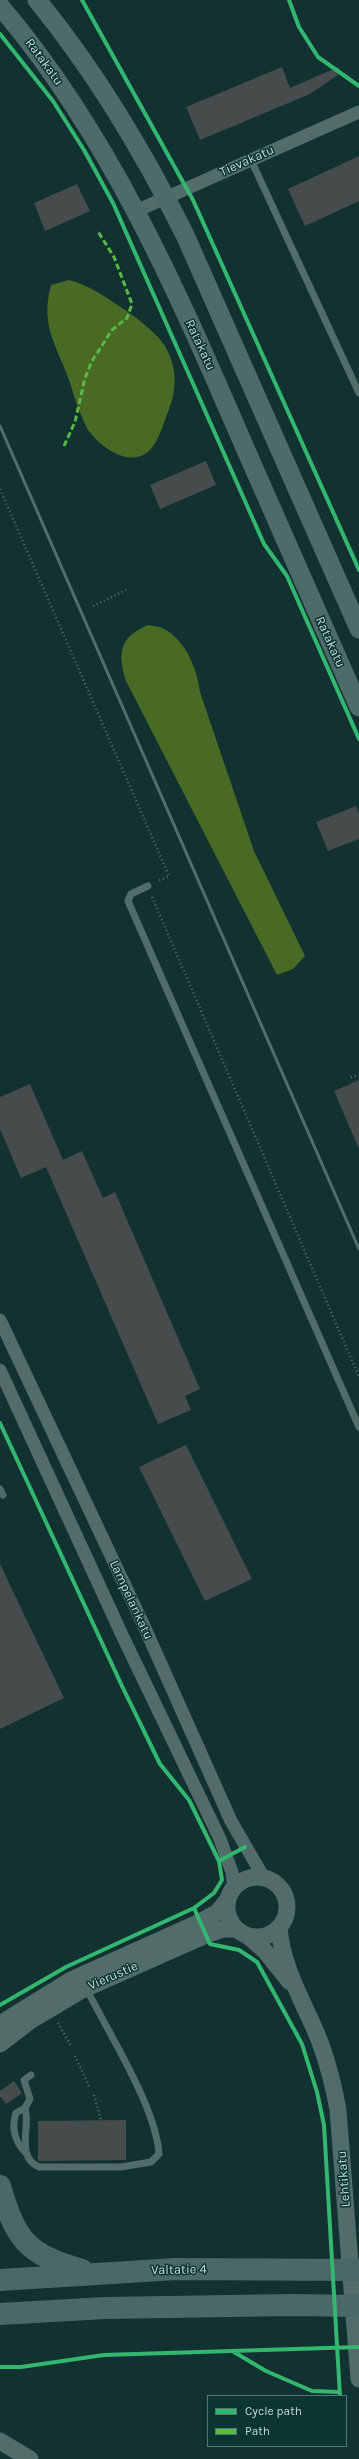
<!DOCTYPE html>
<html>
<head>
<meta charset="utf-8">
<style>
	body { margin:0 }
	#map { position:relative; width:359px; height:2459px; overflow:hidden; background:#123231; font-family:Karla,sans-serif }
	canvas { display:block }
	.legend { position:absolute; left:207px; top:2395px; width:140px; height:52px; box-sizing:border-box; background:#0e3432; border:1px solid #547876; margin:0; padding:5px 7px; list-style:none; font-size:12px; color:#bddedb }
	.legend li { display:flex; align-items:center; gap:8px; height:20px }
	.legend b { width:20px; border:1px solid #547876 }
</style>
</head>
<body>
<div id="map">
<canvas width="359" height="2459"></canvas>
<ul class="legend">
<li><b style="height:5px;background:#33b770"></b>Cycle path</li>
<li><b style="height:5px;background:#58b947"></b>Path</li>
</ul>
</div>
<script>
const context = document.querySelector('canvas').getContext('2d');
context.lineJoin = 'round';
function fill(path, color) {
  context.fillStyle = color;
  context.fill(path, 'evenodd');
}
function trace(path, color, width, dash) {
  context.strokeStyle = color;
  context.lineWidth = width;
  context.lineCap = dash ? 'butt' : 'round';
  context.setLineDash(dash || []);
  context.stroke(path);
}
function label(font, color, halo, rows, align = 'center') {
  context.font = font + ' Karla,sans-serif';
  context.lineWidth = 3;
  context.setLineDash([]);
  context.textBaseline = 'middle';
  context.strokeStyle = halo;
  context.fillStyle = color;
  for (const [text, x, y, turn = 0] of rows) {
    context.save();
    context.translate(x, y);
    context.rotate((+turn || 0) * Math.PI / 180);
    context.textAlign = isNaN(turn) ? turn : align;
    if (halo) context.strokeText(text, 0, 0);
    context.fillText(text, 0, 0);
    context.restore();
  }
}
const forest = new Path2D(`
	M69 280C88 285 103 295 119 306 132 314 159 334 166 348 179 372 176 394 166 417 162 428 158 441 150 450 131 469 101 448 89 431 83 422 74 397 71 386 59 348 39 328 51 285Z
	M148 625C154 626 162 627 166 630 187 643 197 669 200 692L254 851 305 956 293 969 277 975 126 681C117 652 120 637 148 625Z`);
const building = new Path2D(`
	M282 67 290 88 338 67 341 73 310 94 200 140 186 107Z
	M359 156V201L305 226 288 189Z
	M77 184 90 211 45 231 34 203Z
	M206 461 216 485 160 509 150 485Z
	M356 806 359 814V839L328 851 316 822Z
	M359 1080V1149L334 1091Z
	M30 1084 63 1160 82 1151 103 1198 115 1192 200 1389 185 1396 191 1410 158 1424 46 1167 21 1178 0 1129V1097Z
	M186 1445 252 1579 205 1601 139 1467Z
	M0 1564 64 1698 0 1729Z
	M14 2081 22 2093 6 2104 0 2096V2091Z
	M126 2120V2160L38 2161V2121Z`);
const path = new Path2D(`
	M0 489 169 876 158 881
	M93 606 128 589
	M152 897 359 1377
	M351 1077 359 1075
	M58 2023 71 2046
	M75 2056 89 2086
	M94 2095 101 2120`);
const service = new Path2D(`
	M251 160 359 393
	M148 886 131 894 128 901 359 1427
	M0 1489 3 1495
	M25 2108C31 2126 15 2157 39 2167H121L151 2162 159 2154C156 2107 108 2032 86 1988
	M26 2153C15 2143 11 2127 16 2113L25 2108 30 2099 24 2080 31 2075`);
const minor = new Path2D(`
	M136 211 359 112
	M0 1320 144 1626 231 1821 264 1878
	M0 1370 123 1637 220 1839 232 1872 234 1888`);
const tertiary = new Path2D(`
	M227 1907a30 30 0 1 1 60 0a30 30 0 1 1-60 0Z
	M279 1927C282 1969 305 2004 320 2042 328 2064 334 2087 338 2110L359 2379
	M248 1936 264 1950 290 1982
	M0 2024 71 1980 200 1922 218 1912 228 1899
	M0 2044 30 2021 82 1990 206 1935 223 1929H236
	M0 2441 30 2459`);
const secondary = new Path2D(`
	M37 0C96 72 143 151 185 235L359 629
	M0 6C109 134 176 288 242 441 281 530 320 618 359 707`);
const trunk = new Path2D(`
	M0 2186C16 2240 26 2254 82 2270
	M0 2280 176 2269 359 2270
	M0 2314 105 2308 292 2305 359 2306`);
const rail = new Path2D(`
	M0 426 359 1249`);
const quiet = new Path2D(`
	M64 446 75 422 85 378 92 361 112 330 127 318 132 304 114 257 97 230`);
const cycleway = new Path2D(`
	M82 0 193 200 359 570
	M289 0 299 27 318 57 359 86
	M0 34 53 101 84 150 113 203 264 544 287 576 359 739
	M0 1423 122 1686 160 1764 189 1800 219 1861
	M194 1908 210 1944 239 1950 257 1962 302 2044 317 2092 324 2125 340 2396
	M0 2005 66 1967 194 1908 214 1893 222 1880 219 1861 245 1847
	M234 2352 266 2371 312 2391 340 2392
	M0 2367H21L104 2355 359 2347`);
const streetNames = [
	["Ratakatu",44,62,54],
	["Tievakatu",247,161,-24],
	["Ratakatu",200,345,65],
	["Ratakatu",330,642,66],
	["Lampelankatu",131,1600,65],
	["Vierustie",113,1976,-24],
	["Lehtikatu",344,2179,-94],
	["Valtatie 4",179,2270,-1]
];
fill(forest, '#486a24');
fill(building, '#464b4b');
trace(path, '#556c6b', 2.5, [1, 3]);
trace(service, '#526c6a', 7);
trace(minor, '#526c6a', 13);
trace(tertiary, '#526c6a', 17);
trace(secondary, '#4e6b69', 19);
trace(trunk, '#4a6868', 22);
trace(rail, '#546d6c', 3);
trace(quiet, '#58b947', 3, [6, 3]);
trace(cycleway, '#33b770', 4);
label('13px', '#bddedb', '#0e3432', streetNames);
</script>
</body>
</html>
